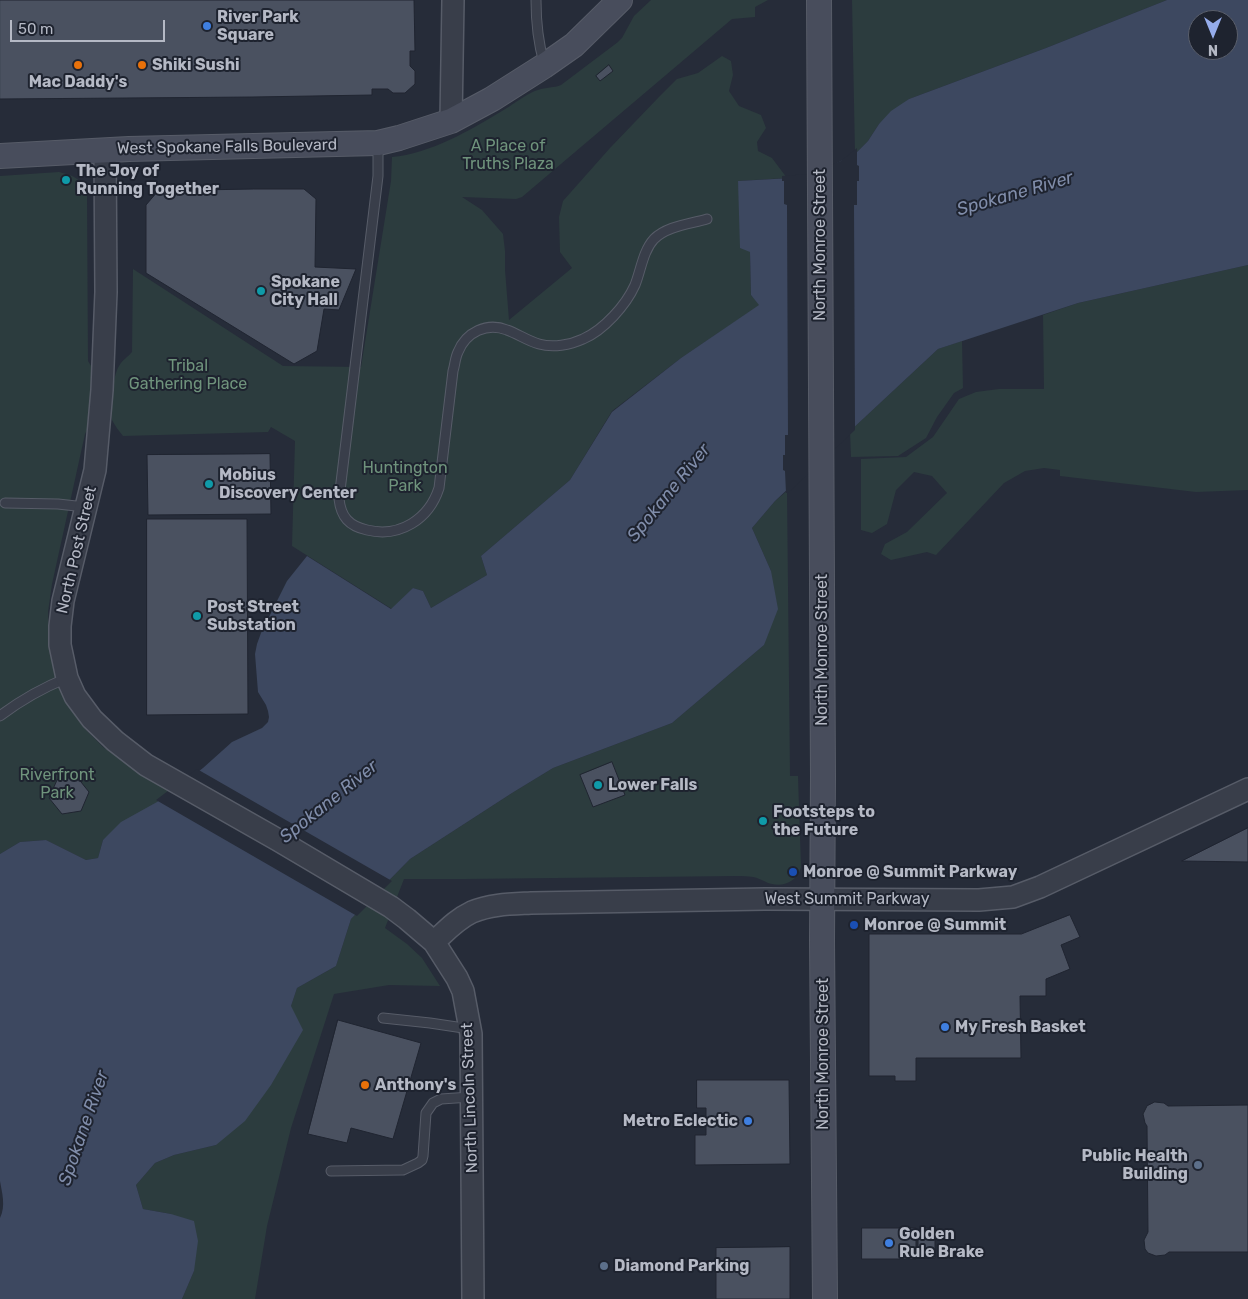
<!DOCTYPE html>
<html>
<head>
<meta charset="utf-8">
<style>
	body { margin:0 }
	#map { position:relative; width:1248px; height:1299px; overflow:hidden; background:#262c39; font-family:Rubik,sans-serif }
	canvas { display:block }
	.north { position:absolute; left:1188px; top:10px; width:50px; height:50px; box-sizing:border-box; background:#1e232f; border:1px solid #5a5f6b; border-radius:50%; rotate:180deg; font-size:14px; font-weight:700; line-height:20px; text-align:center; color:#b5b9c5 }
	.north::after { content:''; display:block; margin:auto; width:18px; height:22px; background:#95aceb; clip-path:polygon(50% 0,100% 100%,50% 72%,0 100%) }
	.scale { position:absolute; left:10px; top:20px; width:155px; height:22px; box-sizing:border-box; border:2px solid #b5b9c5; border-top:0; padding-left:6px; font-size:15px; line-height:18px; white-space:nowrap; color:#b5b9c5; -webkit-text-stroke:4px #1e232f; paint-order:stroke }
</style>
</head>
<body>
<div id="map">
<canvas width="1248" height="1299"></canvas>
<div class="north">N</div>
<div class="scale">50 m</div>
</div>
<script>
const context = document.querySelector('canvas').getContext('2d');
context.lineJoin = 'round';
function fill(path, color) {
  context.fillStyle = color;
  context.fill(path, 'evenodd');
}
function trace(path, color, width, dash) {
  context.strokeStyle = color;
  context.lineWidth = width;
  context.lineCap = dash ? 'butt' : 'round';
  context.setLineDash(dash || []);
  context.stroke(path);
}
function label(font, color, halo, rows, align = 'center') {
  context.font = font + ' Rubik,sans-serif';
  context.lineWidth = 4;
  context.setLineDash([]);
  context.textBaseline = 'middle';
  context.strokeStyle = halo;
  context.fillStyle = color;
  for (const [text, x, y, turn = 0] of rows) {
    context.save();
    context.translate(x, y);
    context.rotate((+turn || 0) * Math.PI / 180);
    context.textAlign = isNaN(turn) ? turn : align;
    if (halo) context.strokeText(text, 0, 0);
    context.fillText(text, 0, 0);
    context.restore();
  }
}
const green = new Path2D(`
	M651 0H768L755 7V17L732 19 522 197 516 199 462 197 482 210 503 234 505 251V270L509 320 572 268 560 252 559 217 563 201 610 148 658 98 677 79 698 73 722 56 731 61 733 75 729 91 739 106 761 115 766 128 757 142 758 151 772 158 787 178 738 181 750 252 751 295 760 305 681 358 612 411 570 480 481 556 487 575 431 608 423 591 413 588 392 609 292 546 295 441 271 427 268 432 123 436C119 431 115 426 112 420 109 410 113 375 119 366 122 360 128 357 132 352L133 269 283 366 361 367 391 181 392 157C429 154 471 130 502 111 511 106 529 92 538 90 546 87 554 88 561 85L618 42 622 38 634 16Z
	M852 0H1167L1046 48 909 99 879 124 868 141 855 154Z
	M59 172C75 176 82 179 87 194L88 361 93 369 91 423 85 434 52 584 48 612 49 634 53 664 59 687 68 705 84 728 103 747 172 792 103 840 98 858 86 860 46 840 20 842 0 854V176Z
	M1248 265V490L1196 492 1060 476V470L1044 468 1025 471 1004 483 936 555 927 552 891 560 881 554 885 544 907 532 947 493 932 476 914 472 896 490 887 524 872 533 861 530V459L906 457 933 437 959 399 976 392 999 389H1044L1043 315 1078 303Z
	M962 341 963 388 954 393 937 417 926 438 898 456 851 457 850 431 938 349Z
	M787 491 790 776H798L801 867C798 880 785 887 772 884 766 883 760 878 753 877 748 876 742 876 737 876L463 879H404L385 928 407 944 422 958 440 986 389 985 334 994 291 1128 267 1226 255 1299H182L194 1271 171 1214 143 1209 136 1185 155 1163 174 1155 216 1145 291 1006 297 988 336 966 351 919 410 859 512 793 553 768 672 723 764 645 771 571 752 528 775 501Z`);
const water = new Path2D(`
	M1167 0H1248V265L1078 303 938 349 775 501 752 528 771 571 778 609 764 645 672 723 553 768 512 793 410 859 351 919 336 966 297 988 291 1006 303 1030 271 1085 245 1121 216 1145 174 1155 155 1163 136 1185 143 1209 171 1214 194 1221 198 1241 194 1271 182 1299H0V1218C6 1206 2 1193 0 1181V854L20 842 46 840 86 860 98 858 103 840 121 822 157 802 172 792 203 768 232 742 262 728 268 722 269 717 268 711 266 705 258 692 255 654 257 644 261 633 287 581 307 556 391 609 413 588 423 591 431 608 487 575 481 556 570 480 612 412 681 358 759 305 751 295 750 252 740 248 738 181 809 177 855 154 868 141 879 124 891 111 909 99 1046 48ZM1198 20H1228V50H1198Z`);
const pier = new Path2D(`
	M857 148V165L859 166V181H857V205H854L855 430 788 493H786L785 471 783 470V455H785V435H788L787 205 784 204V181H782V176L809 174 841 161Z
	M197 769 392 881 357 916 156 800Z`);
const building = new Path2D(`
	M0 0H414L415 51H410V66L415 71V84L405 93H393L388 89H372V95L253 97 0 99Z
	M609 65 613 71 600 81 596 76Z
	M254 189H304L316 199 315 267 356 269 339 310 324 309 317 351 294 364 146 273V205L158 191Z
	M270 454 271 514 148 515 147 455Z
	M147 519H247L248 714 147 715Z
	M612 762 625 795 593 807 580 775Z
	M77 777 89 792 81 811 62 814 49 798 57 780Z
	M1248 828V862L1182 861Z
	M1070 915 1080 937 1061 945 1070 969 1046 979V996H1020L1021 1058H916V1081H895V1076H869V934H1021Z
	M338 1020 421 1043 393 1139 351 1128 347 1143 308 1134Z
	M697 1080H789L790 1164 695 1165V1135H706V1108H697Z
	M1155 1102 1164 1103 1168 1106 1248 1105V1252H1169L1165 1255 1156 1256 1148 1253 1145 1249 1144 1240 1148 1232 1147 1126 1145 1123 1143 1114 1147 1106Z
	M862 1228H916V1259H862Z
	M922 1228H930V1234H935V1258H918V1234H922Z
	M790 1247V1299H716V1248Z`);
const service = new Path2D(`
	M536 0C536 21 538 42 544 63
	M378 144V176L339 499C341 517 349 526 367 530 400 538 429 519 439 488L453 371C455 365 455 358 458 352 466 332 487 322 507 330 518 334 528 341 539 344 553 348 570 345 583 339 604 330 626 305 635 285 641 270 643 251 654 239 667 226 690 224 707 219
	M5 503 58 504 85 507
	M0 716C21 700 42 688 67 678
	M383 1018 430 1023 470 1029
	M331 1171 403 1170 418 1163 422 1160 423 1156 426 1113 433 1103 441 1099 471 1097`);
const tertiary = new Path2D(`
	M451 121 453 0
	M105 150 106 292 102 390 95 470 63 601 60 626V645L67 678 75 696 92 719 115 741 146 765 278 840 391 907 407 919 434 942 457 978 463 991 471 1034 473 1299
	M434 942C446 931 457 919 472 912 491 904 511 904 531 903L765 899 979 900 1013 897 1040 887 1248 789`);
const secondary = new Path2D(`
	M819 0 823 776 822 941 825 1299
	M0 156 129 149 378 143 399 138 451 121 492 99 544 66 574 45 620 0`);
const markers = [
	[207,26,5,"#3f7fe0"],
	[78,65,5,"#e8710a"],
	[142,65,5,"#e8710a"],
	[66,180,5,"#0f9aa8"],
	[261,291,5,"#0f9aa8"],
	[209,484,5,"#0f9aa8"],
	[197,616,5,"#0f9aa8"],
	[598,785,5,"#0f9aa8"],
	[763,821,5,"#0f9aa8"],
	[793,872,5,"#1a4fb4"],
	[854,925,5,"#1a4fb4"],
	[945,1027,5,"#3f7fe0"],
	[365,1085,5,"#e8710a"],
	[748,1121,5,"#3f7fe0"],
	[1198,1165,5,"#5c6f8a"],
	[889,1243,5,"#3f7fe0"],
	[604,1266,5,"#5c6f8a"]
];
const poiNames = [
	["River Park",217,17],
	["Square",217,35],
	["Shiki Sushi",152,65],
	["Mac Daddy's",78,82,"center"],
	["The Joy of",76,171],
	["Running Together",76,189],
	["Spokane",271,282],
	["City Hall",271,300],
	["Mobius",219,475],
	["Discovery Center",219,493],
	["Post Street",207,607],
	["Substation",207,625],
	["Lower Falls",608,785],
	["Footsteps to",773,812],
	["the Future",773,830],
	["Monroe @ Summit Parkway",803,872],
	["Monroe @ Summit",864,925],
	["My Fresh Basket",955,1027],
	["Anthony's",375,1085],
	["Metro Eclectic",738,1121,"right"],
	["Public Health",1188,1156,"right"],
	["Building",1188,1174,"right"],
	["Golden",899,1234],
	["Rule Brake",899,1252],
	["Diamond Parking",614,1266]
];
const parkNames = [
	["A Place of",508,146],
	["Truths Plaza",508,164],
	["Tribal",188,366],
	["Gathering Place",188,384],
	["Huntington",405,468],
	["Park",405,486],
	["Riverfront",57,775],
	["Park",57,793]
];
const streetNames = [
	["West Spokane Falls Boulevard",227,147,-1],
	["North Monroe Street",820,245,-90],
	["North Post Street",77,550,-77],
	["North Monroe Street",822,650,-90],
	["West Summit Parkway",847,899],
	["North Monroe Street",823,1054,-90],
	["North Lincoln Street",470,1098,-92]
];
const waterNames = [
	["Spokane River",1015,194,-16],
	["Spokane River",669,493,-51],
	["Spokane River",329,802,-39],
	["Spokane River",84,1128,-71]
];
fill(green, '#2c3c3e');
fill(water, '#3d4860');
fill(pier, '#262c39');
fill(building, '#4a5160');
trace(building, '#202531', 1);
trace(service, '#575c68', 11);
trace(tertiary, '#575c68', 24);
trace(secondary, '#575c68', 26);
trace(service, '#393e4a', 9);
trace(tertiary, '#393e4a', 21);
trace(secondary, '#484d5c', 24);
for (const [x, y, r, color] of markers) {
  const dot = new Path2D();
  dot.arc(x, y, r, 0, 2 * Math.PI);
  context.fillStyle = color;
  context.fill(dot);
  trace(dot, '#1e232f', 2);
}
label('bold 16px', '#b5b9c5', '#1e232f', poiNames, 'left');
label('16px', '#6f937c', '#1e232f', parkNames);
label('16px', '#b5b9c5', '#1e232f', streetNames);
label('italic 18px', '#808daa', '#1e232f', waterNames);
</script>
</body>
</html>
